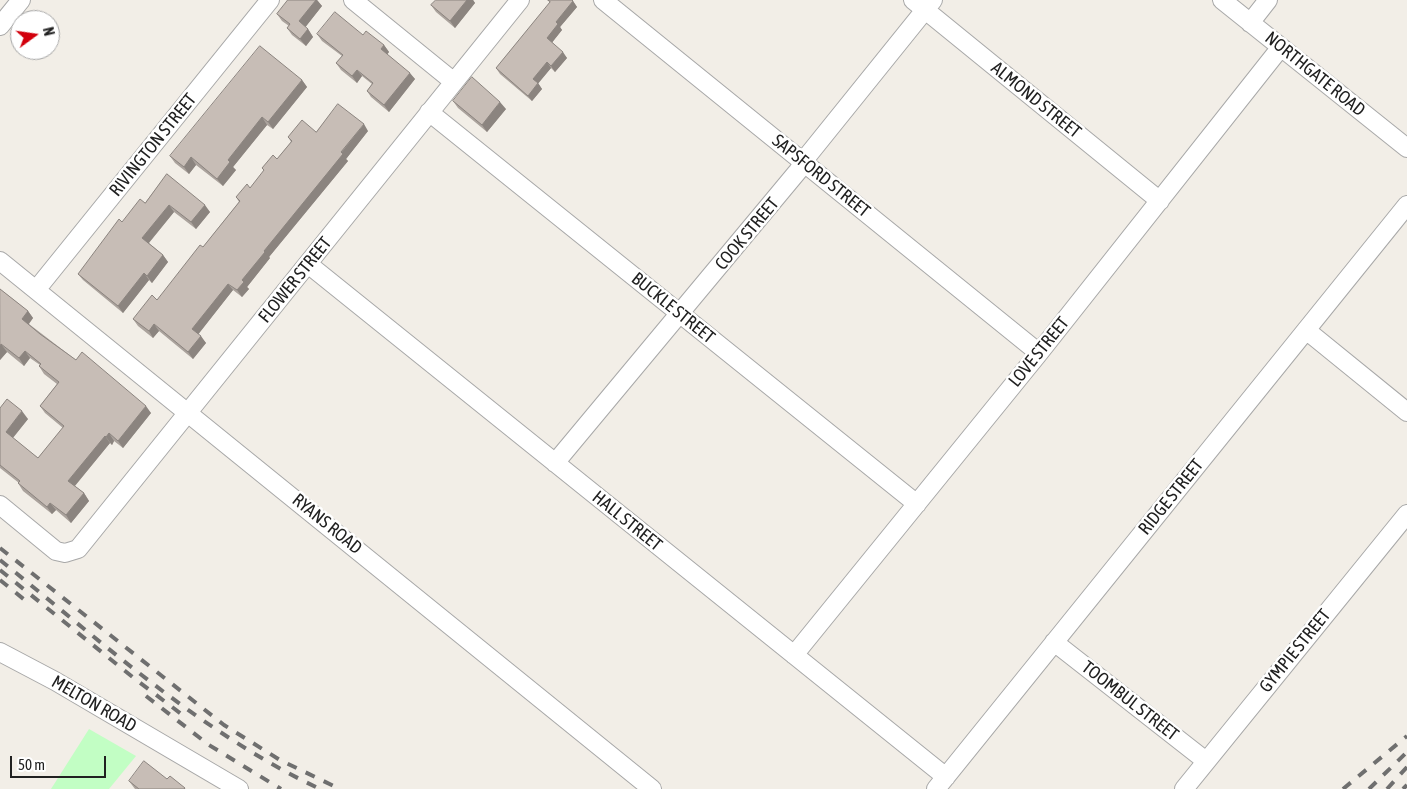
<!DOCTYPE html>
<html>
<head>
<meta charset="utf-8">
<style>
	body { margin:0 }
	#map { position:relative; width:1407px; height:789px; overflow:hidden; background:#f2eee7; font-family:"Asap Condensed",sans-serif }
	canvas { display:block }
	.north { position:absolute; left:10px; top:10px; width:50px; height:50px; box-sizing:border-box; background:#fff; border:1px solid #a6a6a6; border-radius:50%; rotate:76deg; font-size:14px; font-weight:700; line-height:20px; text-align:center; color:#212121 }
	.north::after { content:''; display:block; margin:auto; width:18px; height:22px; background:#d2000c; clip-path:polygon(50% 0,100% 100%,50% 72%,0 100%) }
	.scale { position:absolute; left:10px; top:756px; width:96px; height:22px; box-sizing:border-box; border:2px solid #212121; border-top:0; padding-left:6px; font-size:15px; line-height:18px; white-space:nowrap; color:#212121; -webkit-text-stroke:4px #fff; paint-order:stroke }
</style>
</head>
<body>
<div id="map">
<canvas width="1407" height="789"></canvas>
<div class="north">N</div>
<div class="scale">50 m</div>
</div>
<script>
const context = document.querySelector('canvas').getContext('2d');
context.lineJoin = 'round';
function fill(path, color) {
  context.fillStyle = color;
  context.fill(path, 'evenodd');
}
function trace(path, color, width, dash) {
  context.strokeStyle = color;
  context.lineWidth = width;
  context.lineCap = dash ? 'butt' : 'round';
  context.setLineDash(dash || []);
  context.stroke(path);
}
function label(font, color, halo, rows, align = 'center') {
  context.font = font + ' "Asap Condensed",sans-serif';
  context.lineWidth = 5;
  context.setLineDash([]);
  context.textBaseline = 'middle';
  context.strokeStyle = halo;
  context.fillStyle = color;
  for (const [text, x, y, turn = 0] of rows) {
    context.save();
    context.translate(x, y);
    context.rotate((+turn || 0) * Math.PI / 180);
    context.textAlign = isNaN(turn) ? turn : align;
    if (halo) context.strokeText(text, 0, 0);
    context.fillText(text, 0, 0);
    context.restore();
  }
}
const park = new Path2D(`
	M89 729 136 756 109 789H51Z`);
const minor = new Path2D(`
	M353 0 454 82
	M603 0 1039 353
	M913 0 1160 201
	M1222 0 1407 148
	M1250 23 1268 0
	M0 26 21 0
	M429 112 917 504
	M0 261 652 789
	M308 264 946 777
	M36 290 270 0
	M1306 330 1407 412
	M555 463 798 171 809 154 933 0
	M0 505 56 551 65 553 78 549 520 0
	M1054 642 1206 761
	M0 652 55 681 239 789
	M794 655 1039 353 1281 47
	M936 789 1407 205
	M1184 789 1407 514`);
const rail = new Path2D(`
	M0 548 224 725 280 760 340 789
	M0 560C102 642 201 733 320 789
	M0 570 135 679 184 716
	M0 580 26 601
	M146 696 209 745 281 789
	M1343 789 1407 736
	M1369 789 1407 752
	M1387 789 1407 767
	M1403 789 1407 785`);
const wall = new Path2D(`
	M288 0H317L322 6 305 27 308 29 313 37 306 46 292 35 287 28 289 26 282 21 277 14Z
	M436 0H473L475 3 455 28 436 12 431 5Z
	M548 0 573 1 577 7 560 27 562 30 552 42 567 58 555 72 551 68 538 83 542 89 532 101 500 74 496 68 550 3Z
	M317 34 363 35 384 45 389 52 387 54 415 79 389 112 371 97 367 91 372 84 362 76 357 83 341 70 336 63 342 56 322 41Z
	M302 80 307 87 273 129 267 125 233 167 236 170 223 186 196 165 189 174 175 163 170 156Z
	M453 101 506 109 487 132 458 108Z
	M368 131 346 159 348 161 269 257 270 258 247 287 249 289 242 297 233 290 198 334 206 343 193 359 159 331 153 338 138 326 133 319 157 300 203 247 239 202 236 197 250 188 264 171 262 168 277 159 291 142 288 137 316 132Z
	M167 174 210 212 196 229 174 212 149 243 163 255 168 262 152 283 149 280 123 313 83 280 78 274 122 222 145 203Z
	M0 289 28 311 33 318 29 324 76 360 151 413 123 448 114 441 112 445 110 443 75 486 84 493 89 501 71 523 56 510 52 514 23 491 18 483H19L0 468V408L28 419 13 438 38 458 63 428 45 413 40 406 57 384 44 374 39 366 40 365 30 358 24 366 7 352 0 360Z
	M167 779 186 789H135L129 781Z`);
const shadedWall = new Path2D(`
	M316 0H317L322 6 304 29 299 21Z
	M467 0H473L475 3 455 28 450 21Z
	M573 1 577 7 560 27 562 30 551 44 547 38 556 22Z
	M308 29 313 37 306 46 300 39Z
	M384 45 389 52 386 56 381 49Z
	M563 52 567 58 555 72 551 66Z
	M547 62 551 68 537 85 533 79Z
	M357 70 362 76 357 83 352 76Z
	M410 73 415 79 389 112 384 105Z
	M302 80 307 87 273 129 268 122Z
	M538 83 542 89 532 101 528 96Z
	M500 102 506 109 487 132 482 125Z
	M262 117 267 125 233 167 236 170 223 186 217 179 228 160Z
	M364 124 368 131 346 159 348 161 269 257 270 258 247 287 249 289 242 297 237 290 242 280 264 251Z
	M191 157 196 165 189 174 184 167Z
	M169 205 174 212 147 245 142 238Z
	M205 205 210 212 196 229 191 222Z
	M163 255 168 262 152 283 147 276Z
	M144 273 149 280 123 313 118 306Z
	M228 284 233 290 197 336 192 329Z
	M28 311 33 318 27 326 22 319Z
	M154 324 159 331 153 338 149 331Z
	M201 336 206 343 193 359 188 352Z
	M1 344 7 352 0 360V346Z
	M25 351 30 358 24 366 19 358Z
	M146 406 151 413 123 448 118 441Z
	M22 411 28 419 11 440 6 432Z
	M109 433 114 441 112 445 106 437Z
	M105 436 110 443 73 488 68 481Z
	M84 493 89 501 71 523 66 515Z
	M50 503 56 510 52 514 47 507Z`);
const building = new Path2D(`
	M288 0H316L299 21 308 29 300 39 287 28 290 24 277 14Z
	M436 0H467L450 21 431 5Z
	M548 0H572L573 1 556 22 558 24 547 38 563 52 551 66 547 62 533 79 538 83 528 96 496 68 550 2Z
	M335 12 363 35 366 31 384 45 381 49 410 73 384 105 367 91 373 83 357 70 352 76 336 63 343 55 317 34Z
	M260 46 302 80 268 122 262 117 228 160 230 162 217 179 191 157 184 167 170 156Z
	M472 77 500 102 482 125 453 101Z
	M338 104 364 124 341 152 343 154 264 251 265 252 242 280 244 282 237 290 228 284 192 329 201 336 188 352 154 324 149 331 133 319 152 295 157 300 200 245 203 247 240 201 236 197 247 184 250 188 264 170 262 168 273 155 277 159 292 141 288 137 302 120 316 132Z
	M167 174 205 205 191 222 169 205 142 238 163 255 147 276 144 273 118 306 78 274 119 219 122 222 140 199 145 203Z
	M0 289 28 311 22 319 40 334 76 360 82 352 146 406 118 441 109 433 106 437 105 436 68 481 84 493 66 515 50 503 47 507 18 483 20 481 0 465V408L7 399 22 411 6 432 38 458 64 426 40 406 59 382 39 366 41 364 25 351 19 358 1 344 0 346Z
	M144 761 167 779 170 776 185 788 184 789H139L129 781Z`);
const streetNames = [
	["NORTHGATE ROAD",1315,74,39],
	["ALMOND STREET",1036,100,39],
	["RIVINGTON STREET",153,145,-51],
	["SAPSFORD STREET",821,176,39],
	["COOK STREET",747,234,-50],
	["FLOWER STREET",295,280,-51],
	["BUCKLE STREET",673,308,39],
	["LOVE STREET",1039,352,-51],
	["RIDGE STREET",1171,497,-51],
	["HALL STREET",627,521,39],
	["RYANS ROAD",327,524,39],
	["GYMPIE STREET",1295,651,-51],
	["TOOMBUL STREET",1130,701,38],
	["MELTON ROAD",94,704,30]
];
fill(park, '#c2fec4');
trace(minor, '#a8a8a8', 20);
trace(minor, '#fff', 18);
trace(rail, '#6f6f6f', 4, [10, 10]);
fill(wall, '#aba39d');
fill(shadedWall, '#8b847f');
fill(building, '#c7bdb6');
trace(building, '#8b847f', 1);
label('18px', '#212121', '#fff', streetNames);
</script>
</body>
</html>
